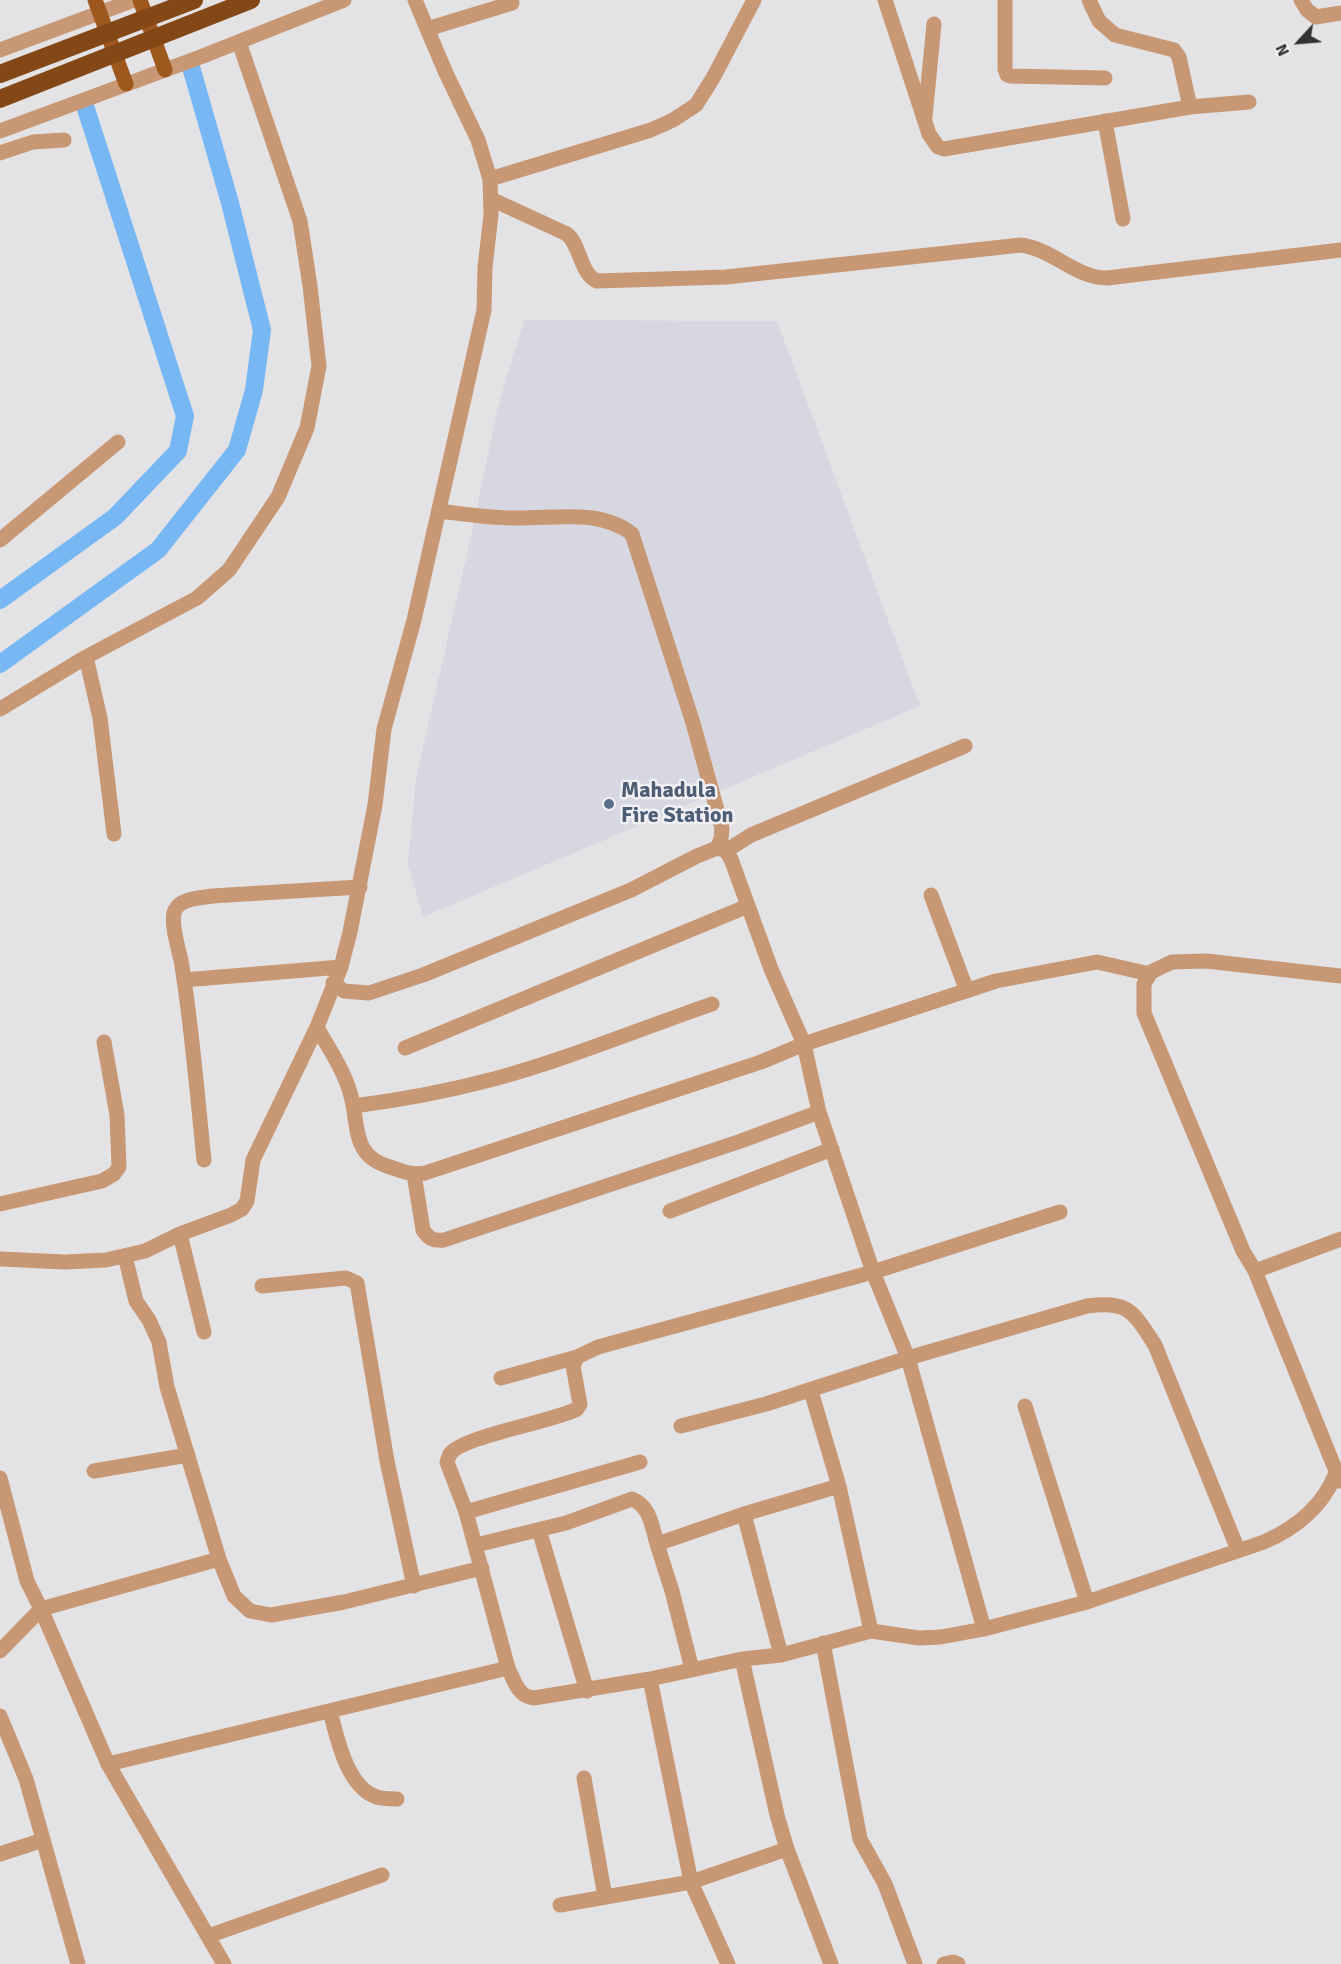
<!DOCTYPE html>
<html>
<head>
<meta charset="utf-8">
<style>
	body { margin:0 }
	#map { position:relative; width:1341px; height:1964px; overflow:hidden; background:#e3e3e6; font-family:Signika,sans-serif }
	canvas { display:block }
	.north { position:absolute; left:1269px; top:12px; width:60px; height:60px; -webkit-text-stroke:4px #f1f0f4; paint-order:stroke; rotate:244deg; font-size:16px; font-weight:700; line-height:24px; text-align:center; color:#333334 }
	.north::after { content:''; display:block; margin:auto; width:21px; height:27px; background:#333334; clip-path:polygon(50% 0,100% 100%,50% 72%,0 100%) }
</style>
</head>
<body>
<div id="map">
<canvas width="1341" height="1964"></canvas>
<div class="north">N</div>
</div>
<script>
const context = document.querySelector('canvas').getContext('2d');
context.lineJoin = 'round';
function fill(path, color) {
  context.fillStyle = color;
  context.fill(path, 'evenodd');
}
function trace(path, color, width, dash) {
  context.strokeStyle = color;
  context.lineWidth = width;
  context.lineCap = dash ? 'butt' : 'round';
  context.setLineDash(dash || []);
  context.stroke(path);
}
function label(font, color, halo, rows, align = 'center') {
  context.font = font + ' Signika,sans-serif';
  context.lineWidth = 5;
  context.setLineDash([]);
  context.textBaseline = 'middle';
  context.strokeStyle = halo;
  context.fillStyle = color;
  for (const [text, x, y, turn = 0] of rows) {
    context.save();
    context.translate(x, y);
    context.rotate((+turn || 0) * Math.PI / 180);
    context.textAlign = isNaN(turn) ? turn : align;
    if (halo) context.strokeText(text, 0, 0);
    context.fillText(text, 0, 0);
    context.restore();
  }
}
const built = new Path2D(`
	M524 320 777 321 920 706 423 917 408 864 416 778 469 545 498 407Z`);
const canal = new Path2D(`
	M0 600 115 517 178 451 185 416 85 106
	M0 664 158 550 237 450 254 390 262 330 230 203 191 67`);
const minor = new Path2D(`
	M885 0 929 134 938 147 944 149 1190 107 1249 102
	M1005 0V69L1007 75 1010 76 1105 78
	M1089 0 1099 21 1115 35 1174 50 1179 57 1190 107
	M1301 0 1307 10 1316 17 1341 13
	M427 29 512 3
	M0 50 134 0
	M925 117 934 24
	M1105 121 1123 219
	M0 131 203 56 344 0
	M0 153 33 142 64 140
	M490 179 651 130 673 120 696 105 713 78 754 0
	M491 199 567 234C581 246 580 274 597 281L726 277 1021 245C1052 249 1076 278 1107 278L1341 250
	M439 511C464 514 489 518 514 518 553 519 600 508 632 534L693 723 722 828 721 839 717 848
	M0 540 118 442
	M86 657 100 718 114 834
	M0 709 86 657 197 598 229 570 278 497 307 428 319 366 310 286 300 221 239 42
	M726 851 751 835 965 746
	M931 895 967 991
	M184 980 341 967
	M333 983 344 991 369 993 423 975 631 890 697 856 717 848 726 851 731 859 771 969 804 1044 819 1112 873 1272 908 1358 984 1629
	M317 1027C328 1048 342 1066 349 1089 361 1125 348 1156 393 1168 404 1172 413 1175 425 1173L761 1062 804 1044 996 981 1097 962 1150 974
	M405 1048 748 906
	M354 1106C401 1100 448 1091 494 1079 567 1059 640 1029 712 1004
	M204 1160C197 1093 192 1026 181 960 178 948 170 921 175 910 181 898 201 898 212 896L360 887
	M414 1174 423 1230C429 1239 433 1241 444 1240L741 1141 819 1112
	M0 1204 102 1181 114 1174 119 1167 117 1115 104 1042
	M670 1211 832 1149
	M180 1234 204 1332
	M125 1256 136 1301 149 1320 159 1342 167 1387 219 1559 41 1609 108 1764 224 1964
	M0 1259 65 1262 106 1260 145 1251 180 1234 231 1215 242 1209 247 1201 253 1160 317 1027 341 967 350 932 375 805 384 729 414 620 484 310 485 267 491 215 490 179 478 140 445 71 415 0
	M1255 1271 1341 1239
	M262 1286 346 1278 357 1283 387 1461 414 1586
	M501 1378 577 1357
	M811 1391 839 1486 871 1631
	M1025 1406 1087 1602
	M681 1426 766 1404 908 1358 1087 1306C1129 1300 1133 1312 1155 1345L1238 1550
	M94 1471 188 1455
	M0 1478 27 1581 41 1609 0 1651
	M1340 1481 1255 1271 1243 1251 1144 1013V984L1151 972 1172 962 1206 961 1341 976
	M466 1512 640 1462
	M744 1514 781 1655
	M539 1530 587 1691
	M476 1545 566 1523 632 1499C650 1506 652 1526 657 1544
	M219 1559 234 1596 250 1611 271 1615 344 1602 482 1568
	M823 1643 860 1839 885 1884 915 1964
	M742 1659 777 1815 787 1849 831 1964
	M508 1668 466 1512 447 1462C448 1459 449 1456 450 1454 463 1436 552 1422 577 1409L580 1404 573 1366 577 1357 598 1347 873 1272 1060 1212
	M692 1669 672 1591 657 1544 744 1514 839 1486
	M650 1679 691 1882 728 1964
	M330 1711C337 1737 346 1784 374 1796 380 1799 390 1799 397 1799
	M0 1716 26 1779 78 1964
	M108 1764 508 1668C514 1680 518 1697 534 1698L650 1679 742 1659 781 1655 871 1631 919 1638 941 1637 984 1629 1087 1602 1264 1542C1296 1528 1323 1506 1336 1473
	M584 1778 605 1897
	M0 1854 43 1840
	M560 1905 691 1882 787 1849
	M208 1936 382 1875
	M944 1964 953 1962 958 1964`);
const major = new Path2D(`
	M95 0 126 84
	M140 0 165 70`);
const highwayBridge = new Path2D(`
	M0 74 194 0
	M0 99 251 0`);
const markers = [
	[609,804,6,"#5c6f8a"]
];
const serviceNames = [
	["Mahadula",621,791],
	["Fire Station",621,816]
];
fill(built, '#d7d7e1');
trace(canal, '#77b7f4', 18);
trace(minor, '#c89774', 15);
trace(major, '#9e581e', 15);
trace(highwayBridge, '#844816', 18);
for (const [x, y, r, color] of markers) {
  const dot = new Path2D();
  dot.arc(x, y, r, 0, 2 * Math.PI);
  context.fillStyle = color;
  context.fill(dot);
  trace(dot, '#f1f0f4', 2);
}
label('bold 22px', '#4e5e75', '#f1f0f4', serviceNames, 'left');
</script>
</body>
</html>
